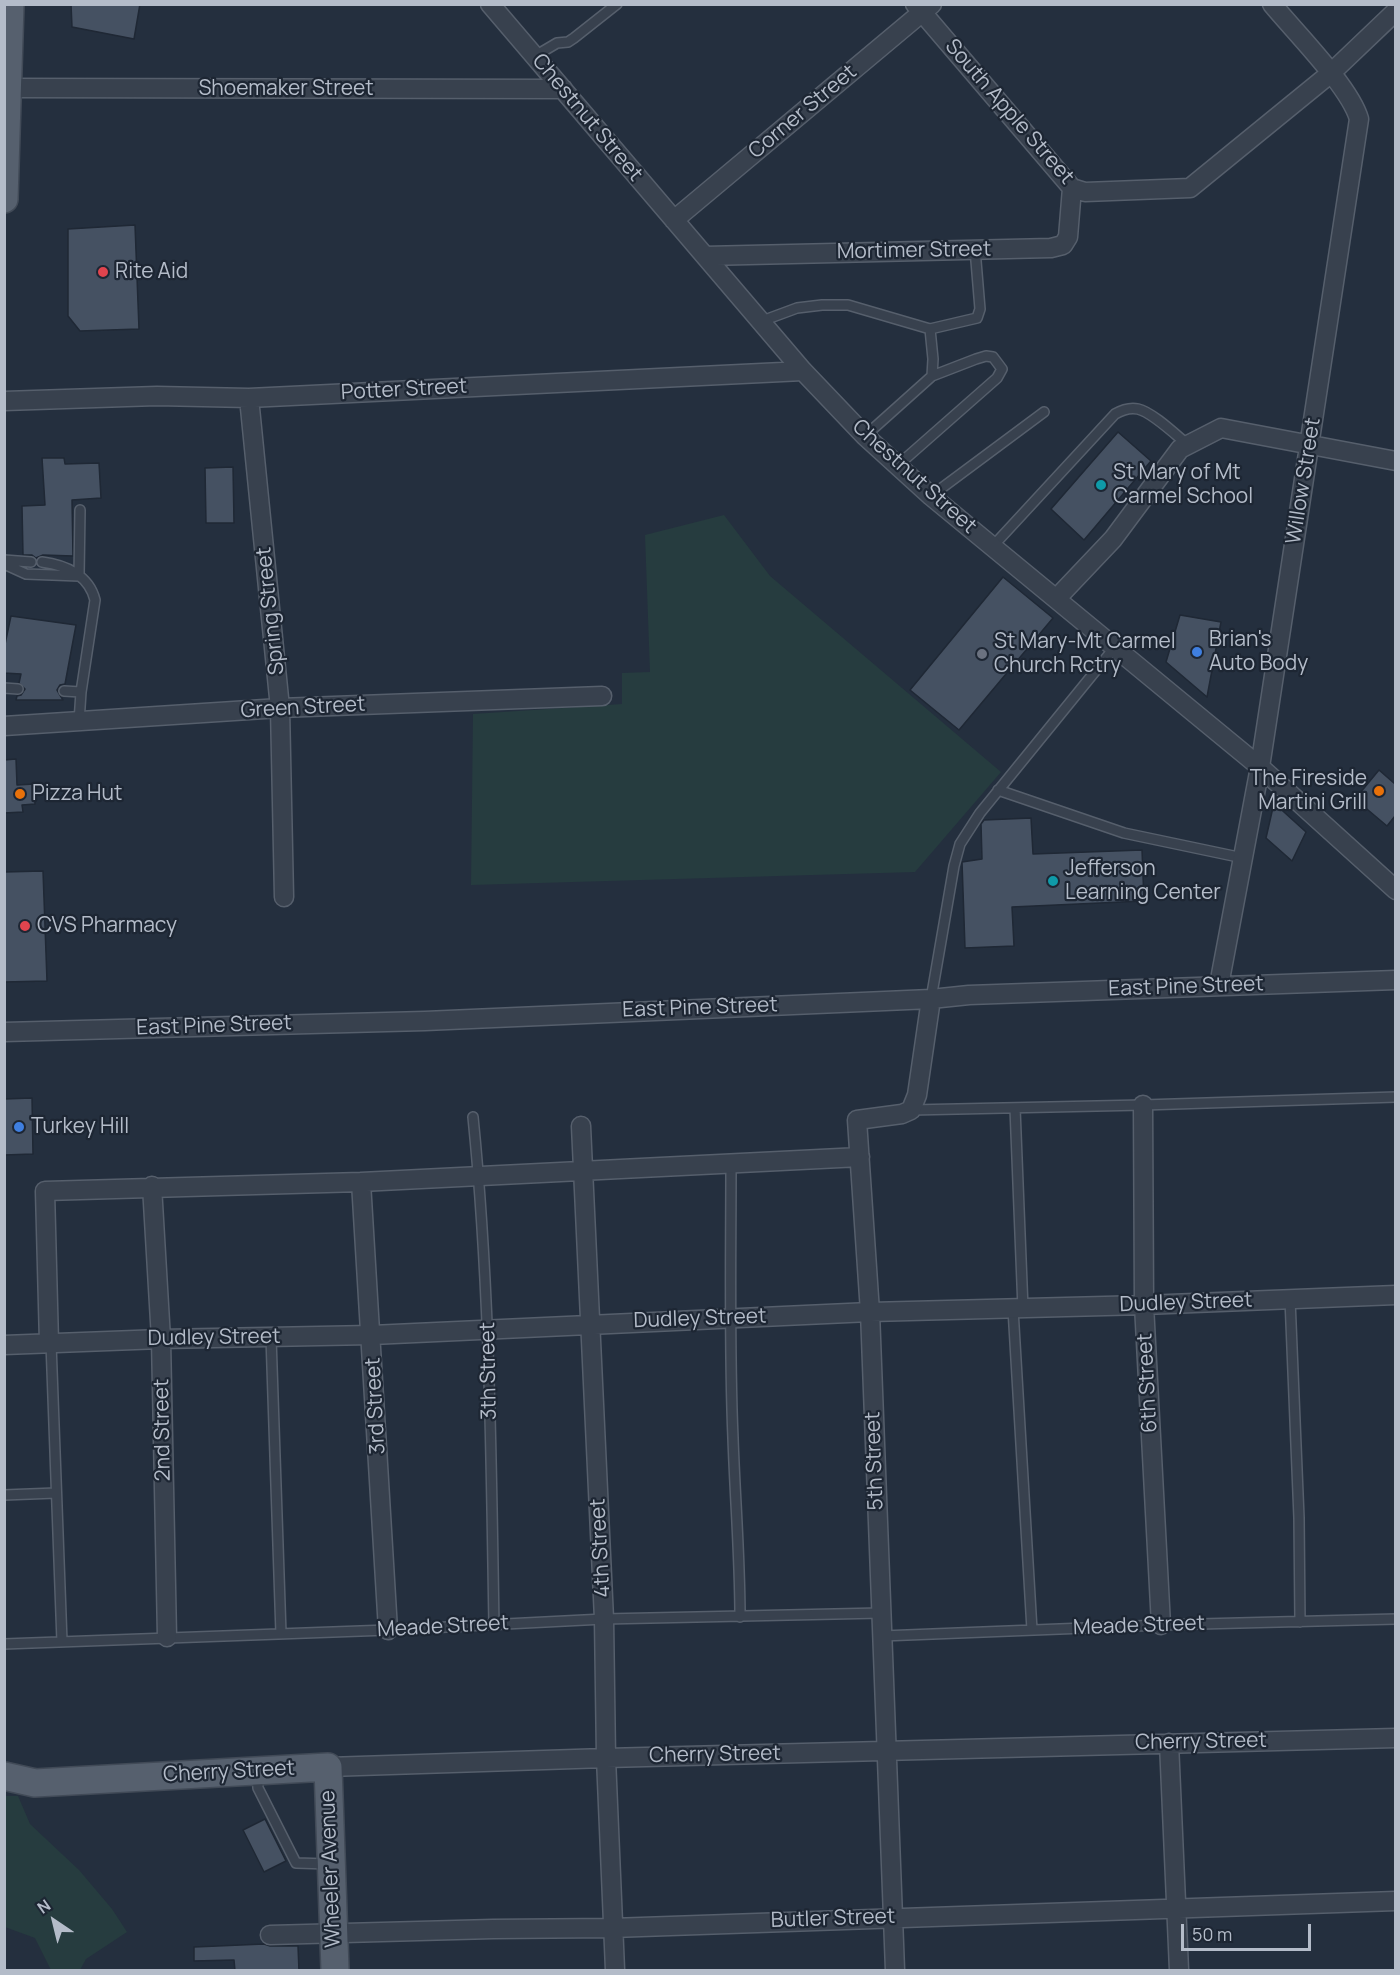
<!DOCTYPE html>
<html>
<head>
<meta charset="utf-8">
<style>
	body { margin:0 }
	#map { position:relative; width:1400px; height:1975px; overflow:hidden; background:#242f3e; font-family:Manrope,sans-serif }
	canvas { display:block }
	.frame { position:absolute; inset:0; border:6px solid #b4bcc9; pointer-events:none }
	.north { position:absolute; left:24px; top:1891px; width:60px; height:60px; -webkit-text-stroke:4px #1d2633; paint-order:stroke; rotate:325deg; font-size:16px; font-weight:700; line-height:24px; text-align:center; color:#b4bcc9 }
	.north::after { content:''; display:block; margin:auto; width:21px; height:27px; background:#b4bcc9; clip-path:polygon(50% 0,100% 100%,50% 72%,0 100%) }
	.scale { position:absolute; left:1181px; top:1924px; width:130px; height:27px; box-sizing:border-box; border:3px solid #b4bcc9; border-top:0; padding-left:8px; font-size:18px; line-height:21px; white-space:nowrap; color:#b4bcc9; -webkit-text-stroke:4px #1d2633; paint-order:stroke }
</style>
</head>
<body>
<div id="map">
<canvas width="1400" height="1975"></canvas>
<div class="frame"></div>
<div class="north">N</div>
<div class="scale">50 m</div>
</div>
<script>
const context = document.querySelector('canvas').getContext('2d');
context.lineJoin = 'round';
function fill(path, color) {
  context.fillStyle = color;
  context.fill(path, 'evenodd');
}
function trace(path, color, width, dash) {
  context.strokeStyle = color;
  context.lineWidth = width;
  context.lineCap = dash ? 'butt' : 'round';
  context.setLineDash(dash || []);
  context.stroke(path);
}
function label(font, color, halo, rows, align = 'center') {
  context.font = font + ' Manrope,sans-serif';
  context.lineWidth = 4.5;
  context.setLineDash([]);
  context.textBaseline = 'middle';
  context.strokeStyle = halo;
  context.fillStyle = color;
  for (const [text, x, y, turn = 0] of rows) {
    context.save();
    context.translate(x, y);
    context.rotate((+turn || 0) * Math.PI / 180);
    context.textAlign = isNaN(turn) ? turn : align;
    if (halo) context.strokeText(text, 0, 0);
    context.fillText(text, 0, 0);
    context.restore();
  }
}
const green = new Path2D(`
	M724 515 770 576 1001 772 915 872 471 885 473 714 622 704V673L650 672 645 535Z
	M5 1796H18L30 1824 79 1870 112 1909 127 1932 86 1959 80 1970H51L35 1938 5 1927Z`);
const building = new Path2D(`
	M71 4H140L134 39 72 27Z
	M135 225 139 329 80 331 68 316V229Z
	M1118 432 1151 461 1084 540 1051 509Z
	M42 458H64L65 464 99 463 101 498 72 500 73 556 43 555 36 558 32 555H23L22 506 45 505Z
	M233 467 234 523H206L205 468Z
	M1003 577 1053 618 959 730 910 690Z
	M1180 615 1221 622 1207 697 1166 662Z
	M11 616 76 625 65 684 60 685 57 690 63 700H16L17 696 21 695 25 689 19 683 21 674 4 673V649Z
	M16 759 17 785 34 784 35 804 22 805 23 812 4 813V760Z
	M1379 770 1395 784V816L1387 826 1355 799Z
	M1274 803 1306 832 1292 861 1266 838Z
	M1031 818 1033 854 1142 850 1144 901 1012 907 1014 946 965 948 962 862 982 859 981 824 984 820Z
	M43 871 47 981 4 982V872Z
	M32 1098 33 1154 4 1155V1099Z
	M265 1819 286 1861 264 1872 243 1830Z
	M264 1944 270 1946H298L299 1971H235L234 1960 194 1961V1947Z`);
const service = new Path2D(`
	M535 56 557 43 568 42 574 38 617 4
	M762 321 797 308 822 305H848L930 329 977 318 980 309 975 249
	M930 329 933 359 932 376
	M865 436 932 376 976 359 986 356 993 357 1002 369 997 378 897 466
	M931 496 1044 412
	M993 546 1115 414C1122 410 1129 407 1138 409 1152 412 1176 435 1188 445
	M4 560 31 562
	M42 562C65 565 89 575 95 600L81 692 79 722
	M4 564 26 574 79 576 80 510
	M4 688 18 689
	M64 691 81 692
	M998 790 1124 833 1243 858
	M931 999 954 866 960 844 980 813 1115 647
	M1015 1108 1023 1309
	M911 1110 1143 1105 1396 1097
	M473 1117C490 1286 491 1455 494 1625
	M731 1163C731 1255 729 1347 733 1438 735 1498 740 1557 740 1617
	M1290 1299 1299 1518 1300 1622
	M1013 1309 1032 1630
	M271 1337 281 1634
	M51 1343 62 1642
	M4 1495 56 1493
	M882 1636 1161 1625 1396 1619
	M4 1644 388 1630 604 1619 881 1613
	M257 1772 258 1788 296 1863 329 1864`);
const minor = new Path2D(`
	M490 4 803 371 865 436 931 496 1260 767 1396 890
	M915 4 1072 188 1085 192 1190 188 1331 73 1396 11
	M8 88 563 89
	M674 220 932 4
	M705 256 1051 248 1063 245 1068 237 1072 188
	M249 398 280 708 284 897
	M4 401 157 396 249 398 803 371
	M1057 598 1113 539 1180 449 1221 428 1396 461
	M4 726 280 708 602 696
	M1219 985 1260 767 1359 119C1350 87 1295 32 1272 4
	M4 1032 425 1021 931 999 969 995 1396 980
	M1143 1105 1144 1305 1161 1625
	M581 1126 604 1619 606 1758 615 1970
	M361 1182 388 1630
	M152 1186 161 1339 167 1637
	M49 1343 45 1191 361 1182 860 1157
	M4 1345 161 1339 372 1335 870 1312 1144 1305 1396 1295
	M1169 1743 1179 1970
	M328 1767 606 1758 1396 1738
	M270 1935 493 1929 612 1928 1396 1901
	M895 1970 870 1312 857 1120 902 1114 911 1110 917 1095 931 999`);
const primary = new Path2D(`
	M4 199 10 4
	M4 1776 35 1783 328 1767 335 1970`);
const markers = [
	[103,272,6,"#e0444e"],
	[1101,485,6,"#0f9aa8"],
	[1197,652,6,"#3f7fe0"],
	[982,654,6,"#6b7280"],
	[1379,791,6,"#e8710a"],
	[20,794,6,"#e8710a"],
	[1053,881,6,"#0f9aa8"],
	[25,926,6,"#e0444e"],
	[19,1127,6,"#3f7fe0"]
];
const streetNames = [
	["Shoemaker Street",286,89],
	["Corner Street",803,112,-40],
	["South Apple Street",1009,112,49],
	["Chestnut Street",587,118,50],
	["Mortimer Street",914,251,-1],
	["Potter Street",404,390,-3],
	["Chestnut Street",914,477,42],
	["Willow Street",1304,481,-81],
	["Spring Street",271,611,-96],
	["Green Street",303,708,-3],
	["East Pine Street",1186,987,-2],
	["East Pine Street",700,1008,-2],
	["East Pine Street",214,1026,-2],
	["Dudley Street",1186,1303,-2],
	["Dudley Street",700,1319,-2],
	["Dudley Street",214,1338,-1],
	["3th Street",489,1371,-91],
	["6th Street",1148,1383,-93],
	["3rd Street",376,1406,-93],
	["2nd Street",163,1430,-91],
	["5th Street",875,1461,-92],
	["4th Street",601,1548,-93],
	["Meade Street",1139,1626,-2],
	["Meade Street",443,1627,-3],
	["Cherry Street",1201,1742,-1],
	["Cherry Street",715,1755,-1],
	["Cherry Street",229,1772,-3],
	["Wheeler Avenue",331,1869,-92],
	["Butler Street",833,1919,-2]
];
const poiNames = [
	["Rite Aid",115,272],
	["St Mary of Mt",1113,473],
	["Carmel School",1113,497],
	["Brian's",1209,640],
	["Auto Body",1209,664],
	["St Mary-Mt Carmel",994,642],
	["Church Rctry",994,666],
	["The Fireside",1367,779,"right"],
	["Martini Grill",1367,803,"right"],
	["Pizza Hut",32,794],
	["Jefferson",1065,869],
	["Learning Center",1065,893],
	["CVS Pharmacy",37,926],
	["Turkey Hill",31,1127]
];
fill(green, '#263c3f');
fill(building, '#455162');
trace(building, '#1f2835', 1.5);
trace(service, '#565f6c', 12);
trace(minor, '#565f6c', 21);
trace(primary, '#414a57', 30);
trace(service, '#38414e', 9);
trace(minor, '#38414e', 18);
trace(primary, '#56606e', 27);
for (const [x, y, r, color] of markers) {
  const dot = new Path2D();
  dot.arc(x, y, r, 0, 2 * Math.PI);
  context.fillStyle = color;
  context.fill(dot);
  trace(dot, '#1d2633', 2);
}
label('21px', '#b4bcc9', '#1d2633', streetNames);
label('21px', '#b4bcc9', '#1d2633', poiNames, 'left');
</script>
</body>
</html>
